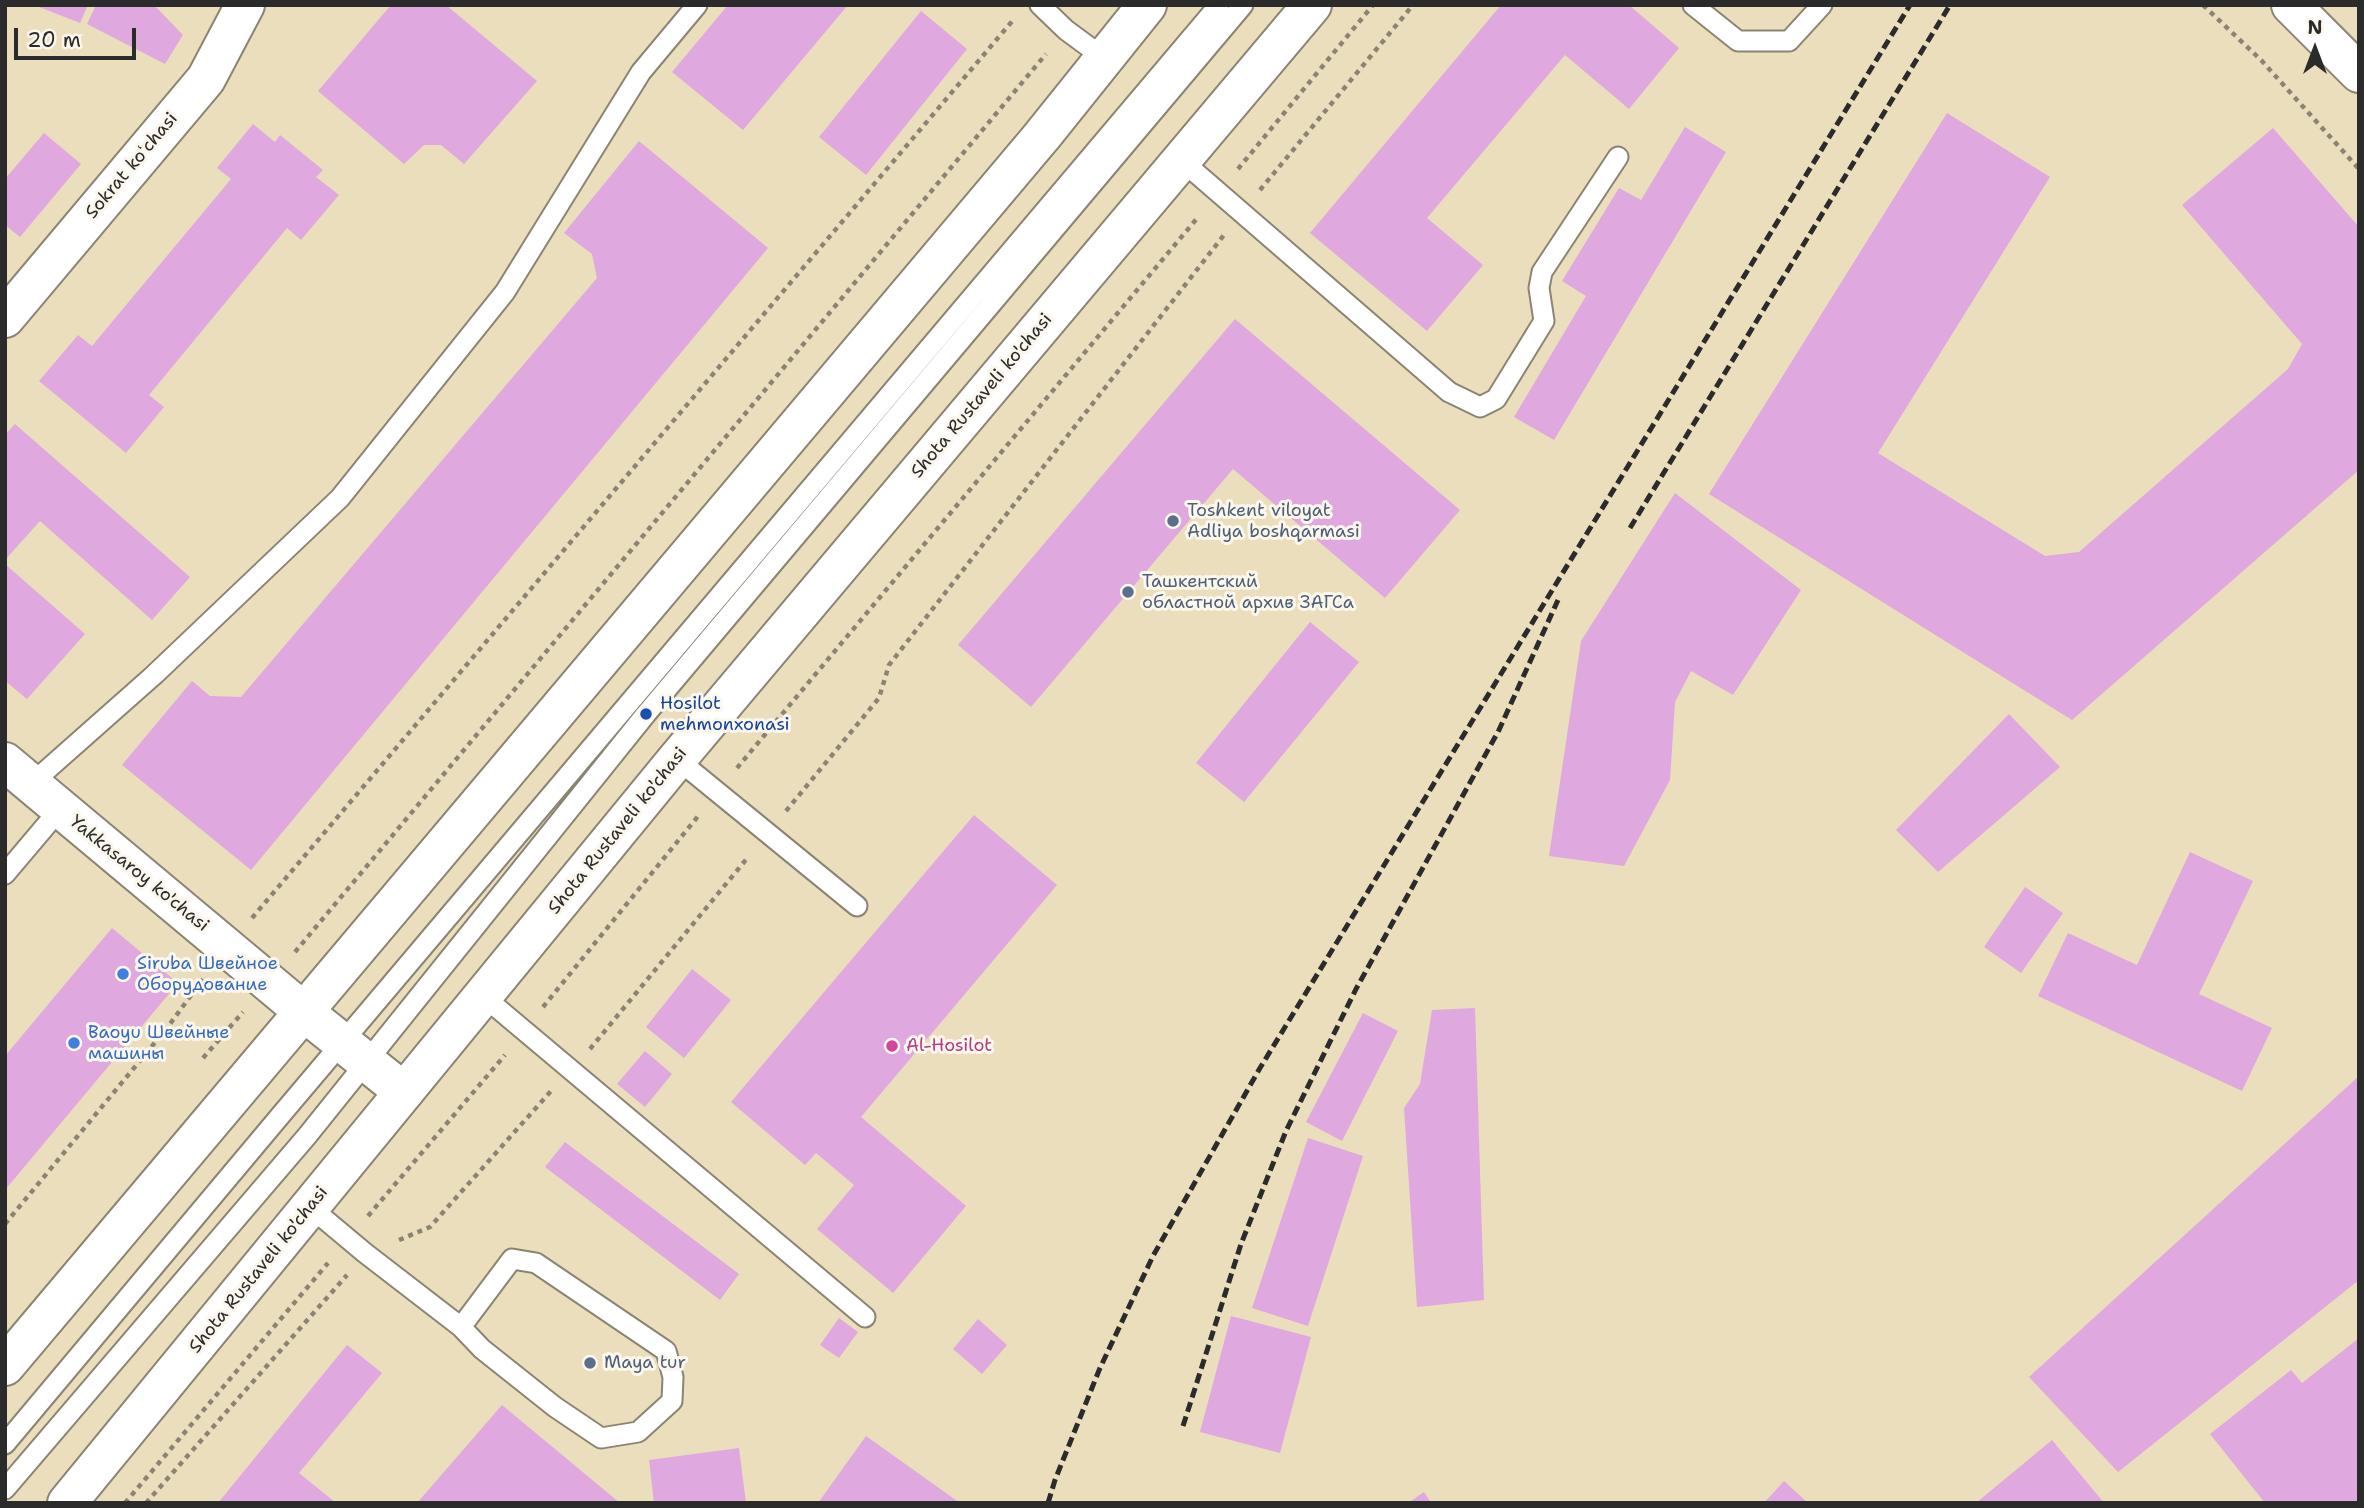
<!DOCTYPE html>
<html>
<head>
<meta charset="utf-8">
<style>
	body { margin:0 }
	#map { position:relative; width:2364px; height:1508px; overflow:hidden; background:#ebdebc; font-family:"Shantell Sans",sans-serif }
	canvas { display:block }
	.frame { position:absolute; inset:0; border:7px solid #2b2b2b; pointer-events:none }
	.north { position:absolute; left:2280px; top:14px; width:70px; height:70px; -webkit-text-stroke:5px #fbf7ec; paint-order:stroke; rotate:0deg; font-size:19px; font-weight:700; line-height:28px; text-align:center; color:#2b2b2b }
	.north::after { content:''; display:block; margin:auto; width:24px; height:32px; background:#2b2b2b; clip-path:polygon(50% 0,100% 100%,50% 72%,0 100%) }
	.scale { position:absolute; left:14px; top:28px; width:122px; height:32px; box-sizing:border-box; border:4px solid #2b2b2b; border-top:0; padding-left:9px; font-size:21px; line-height:24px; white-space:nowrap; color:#2b2b2b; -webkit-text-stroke:5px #fbf7ec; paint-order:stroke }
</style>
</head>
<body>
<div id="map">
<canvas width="2364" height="1508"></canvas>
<div class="frame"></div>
<div class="north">N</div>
<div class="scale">20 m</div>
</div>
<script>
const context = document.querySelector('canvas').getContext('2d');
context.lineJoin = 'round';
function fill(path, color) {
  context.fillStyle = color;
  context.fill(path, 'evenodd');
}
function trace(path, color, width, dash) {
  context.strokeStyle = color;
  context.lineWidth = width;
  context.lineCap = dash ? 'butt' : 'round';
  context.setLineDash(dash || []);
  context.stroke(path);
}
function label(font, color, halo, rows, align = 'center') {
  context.font = font + ' "Shantell Sans",sans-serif';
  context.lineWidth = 6;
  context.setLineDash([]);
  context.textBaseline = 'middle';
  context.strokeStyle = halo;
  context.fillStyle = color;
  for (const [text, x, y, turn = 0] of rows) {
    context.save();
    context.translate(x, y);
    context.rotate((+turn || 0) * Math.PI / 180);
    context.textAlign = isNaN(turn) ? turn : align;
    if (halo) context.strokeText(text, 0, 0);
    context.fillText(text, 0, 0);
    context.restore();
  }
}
const building = new Path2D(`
	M34 5H88L80 23Z
	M96 5H154L183 35 165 64 87 24Z
	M391 5H446L537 81 464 164 441 145H424L404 164 318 91Z
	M728 5H848L743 130 672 72Z
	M1501 5H1629L1679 48 1629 109 1565 55 1427 218 1483 265 1427 331 1310 233Z
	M921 11 967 49 866 175 819 137Z
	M1947 113 2050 177 1878 453 2045 556 2079 552 2288 369 2302 344 2182 205 2273 128 2359 227V470L2072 720 1709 494Z
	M253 124 275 142 280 135 323 170 316 177 339 195 301 240 287 228 149 395 164 407 126 453 39 381 78 335 92 346 231 179 217 168Z
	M1685 127 1726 152 1554 440 1514 417 1586 296 1562 281 1619 188 1641 200Z
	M44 133 81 164 20 237 5 225V179Z
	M639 141 768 248 251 870 122 765 192 681 210 696 241 697 597 278 592 254 564 233Z
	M1235 319 1460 510 1385 598 1233 469 1031 707 958 645Z
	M15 424 190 577 152 620 40 521 5 560V435Z
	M1675 493 1801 590 1733 695 1691 671 1675 702 1670 780 1624 866 1549 856 1581 641Z
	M5 564 85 634 27 699 5 681Z
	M1310 622 1359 662 1244 802 1196 763Z
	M2009 714 2060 767 1938 872 1896 830Z
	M974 815 1057 885 861 1117 966 1206 893 1293 817 1229 854 1185 816 1153 805 1165 731 1102Z
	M2190 852 2253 881 2199 994 2272 1028 2242 1091 2038 996 2068 933 2137 965Z
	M2025 887 2063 913 2021 973 1984 947Z
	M112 928 178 983 5 1190V1056Z
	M692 969 731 1000 684 1058 646 1027Z
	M1475 1008 1484 1300 1417 1307 1404 1108 1420 1084 1432 1010Z
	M1363 1013 1398 1031 1342 1141 1306 1122Z
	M645 1051 672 1074 645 1107 617 1084Z
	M2359 1076V1280L2118 1472 2029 1377Z
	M1308 1138 1363 1156 1308 1326 1252 1308Z
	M565 1142 739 1274 720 1300 545 1167Z
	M1231 1316 1311 1337 1280 1453 1200 1432Z
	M839 1318 858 1332 839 1358 820 1345Z
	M978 1319 1007 1345 982 1374 953 1349Z
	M2359 1338V1503H2265L2210 1434 2291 1370 2302 1383Z
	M347 1345 382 1373 299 1473 336 1503H218Z
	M502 1405 620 1503H417Z
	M866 1436 960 1503H818Z
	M2052 1440 2104 1503H1976Z
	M739 1448 746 1503H654L649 1460Z
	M1784 1481 1808 1503H1764Z
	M1424 1492 1431 1503H1408Z`);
const path = new Path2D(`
	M2203 5 2262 61 2359 169
	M1238 169 1373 5
	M1260 190 1413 5
	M737 768 1199 216
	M786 811 879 698 889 665 1224 235
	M252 918 1014 19
	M295 952 1046 54
	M543 1007 699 815
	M590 1049 749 856
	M203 1058 243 1012
	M368 1216 505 1055
	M5 1224 167 1028 203 979
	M399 1240 430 1227 551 1091
	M125 1503 328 1263
	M146 1503 347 1275`);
const service = new Path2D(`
	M1040 5 1066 30 1104 58
	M1693 5 1738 41H1789L1822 5
	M1181 160 1449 392 1480 407 1496 399 1544 321 1539 288 1542 272 1618 157
	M677 759 857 906
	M32 783 154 675 340 498 505 292 641 72 697 5
	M5 874 60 809
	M483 996 865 1317
	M310 1207 365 1253 461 1327 482 1349 555 1407 601 1438 638 1432 672 1401 673 1377 666 1351 536 1263 512 1259 461 1327
	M5 1444 280 1116 1219 5
	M5 1489 307 1136 646 714 1243 5`);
const minor = new Path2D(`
	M5 318 206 79 245 5
	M5 762 304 1012 404 1092`);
const primary = new Path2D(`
	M2291 5 2359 73
	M5 1366 1042 136 1147 5
	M67 1503 677 759 1312 5`);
const rail = new Path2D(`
	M1630 528 1950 5
	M1183 1426 1241 1244 1286 1131 1356 989 1499 730 1558 600
	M1048 1503 1055 1480 1100 1368 1153 1256 1260 1068 1910 5`);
const markers = [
	[1173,521,7,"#5c6f8a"],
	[1128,592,7,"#5c6f8a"],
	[646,714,7,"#1a4fb4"],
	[123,974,7,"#3f7fe0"],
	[74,1043,7,"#3f7fe0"],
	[892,1046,7,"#d1479c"],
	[590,1363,7,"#5c6f8a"]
];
const streetNames = [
	["Sokrat koʻchasi",132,166,-50],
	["Shota Rustaveli ko'chasi",982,396,-50],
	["Shota Rustaveli ko'chasi",618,831,-51],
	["Yakkasaroy ko'chasi",139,874,39],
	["Shota Rustaveli ko'chasi",259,1270,-51]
];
const serviceNames = [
	["Toshkent viloyat",1187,511],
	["Adliya boshqarmasi",1187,532],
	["Ташкентский",1142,582],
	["областной архив ЗАГСа",1142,603],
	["Maya tur",604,1363]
];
const transitNames = [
	["Hosilot",660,704],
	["mehmonxonasi",660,725]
];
const shopNames = [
	["Siruba Швейное",137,964],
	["Оборудование",137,985],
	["Baoyu Швейные",88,1033],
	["машины",88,1054]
];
const hotelNames = [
	["Al-Hosilot",906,1046]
];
fill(building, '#dfa8de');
trace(service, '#8b8474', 23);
trace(minor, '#8b8474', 42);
trace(primary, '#8b8474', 42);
trace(path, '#8b8474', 4.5, [5, 5]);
trace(service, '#fff', 19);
trace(minor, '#fff', 38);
trace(primary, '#fff', 38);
trace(rail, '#2b2b2b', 5, [10, 5]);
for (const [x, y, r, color] of markers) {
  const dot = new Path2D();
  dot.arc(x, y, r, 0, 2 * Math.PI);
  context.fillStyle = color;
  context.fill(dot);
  trace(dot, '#fbf7ec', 2.5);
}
label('18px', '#2b2b2b', '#fbf7ec', streetNames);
label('18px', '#4e5e75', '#fbf7ec', serviceNames, 'left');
label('18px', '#164399', '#fbf7ec', transitNames, 'left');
label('18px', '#366cbe', '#fbf7ec', shopNames, 'left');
label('18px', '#b23c85', '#fbf7ec', hotelNames, 'left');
</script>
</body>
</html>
